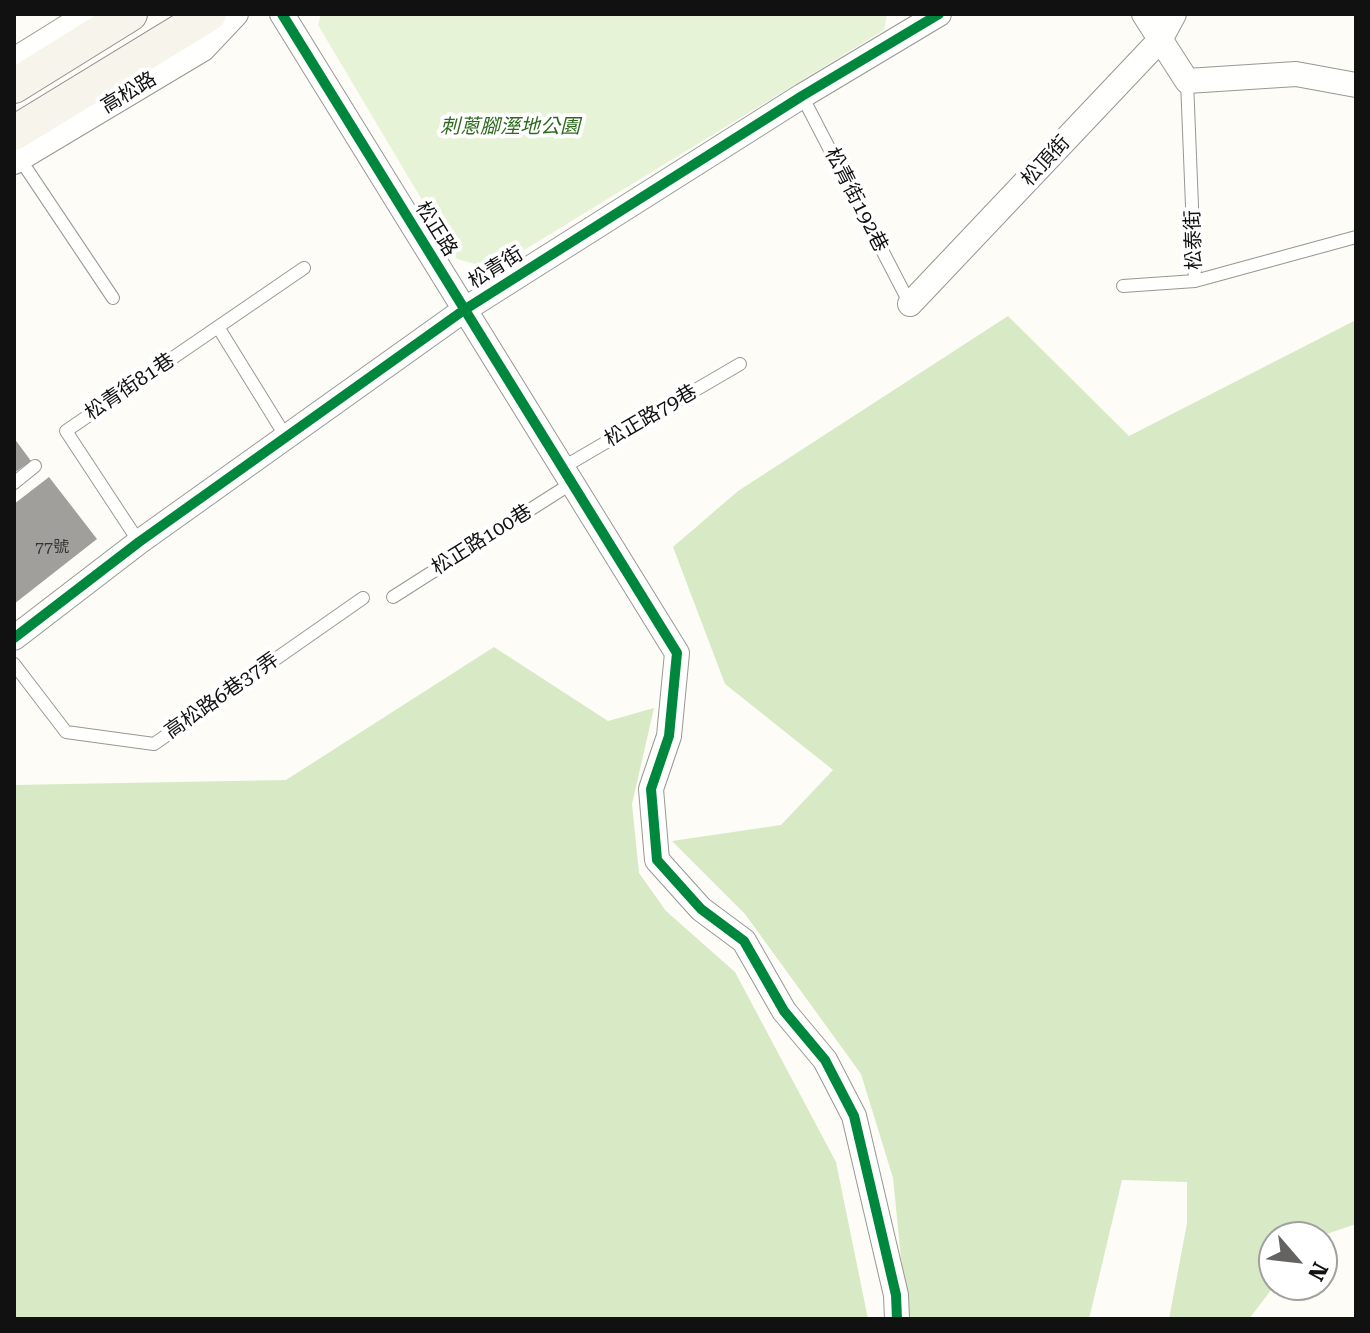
<!DOCTYPE html>
<html>
<head>
<meta charset="utf-8">
<style>
	body { margin:0 }
	#map { position:relative; width:1370px; height:1333px; overflow:hidden; background:#fdfcf7; font-family:"Roboto Serif",serif }
	canvas { display:block }
	.frame { position:absolute; inset:0; border:16px solid #111; pointer-events:none }
	.north { position:absolute; left:1258px; top:1221px; width:80px; height:80px; box-sizing:border-box; background:#fff; border:2px solid #a0a0a0; border-radius:50%; rotate:118deg; font-size:22px; font-weight:700; line-height:32px; text-align:center; color:#111 }
	.north::after { content:''; display:block; margin:auto; width:28px; height:36px; background:#646362; clip-path:polygon(50% 0,100% 100%,50% 72%,0 100%) }
</style>
</head>
<body>
<div id="map">
<canvas width="1370" height="1333"></canvas>
<div class="frame"></div>
<div class="north">N</div>
</div>
<script>
const context = document.querySelector('canvas').getContext('2d');
context.lineJoin = 'round';
function fill(path, color) {
  context.fillStyle = color;
  context.fill(path, 'evenodd');
}
function trace(path, color, width, dash) {
  context.strokeStyle = color;
  context.lineWidth = width;
  context.lineCap = dash ? 'butt' : 'round';
  context.setLineDash(dash || []);
  context.stroke(path);
}
function label(font, color, halo, rows, align = 'center') {
  context.font = font + ' "Roboto Serif","Noto Sans TC",serif';
  context.lineWidth = 8;
  context.setLineDash([]);
  context.textBaseline = 'middle';
  context.strokeStyle = halo;
  context.fillStyle = color;
  for (const [text, x, y, turn = 0] of rows) {
    context.save();
    context.translate(x, y);
    context.rotate((+turn || 0) * Math.PI / 180);
    context.textAlign = isNaN(turn) ? turn : align;
    if (halo) context.strokeText(text, 0, 0);
    context.fillText(text, 0, 0);
    context.restore();
  }
}
const green = new Path2D(`
	M321 14H887L884 30 493 269 457 259 318 25Z`);
const forest = new Path2D(`
	M1008 316 1129 436 1356 320V1224L1318 1237H1274L1275 1285 1249 1319H1169L1187 1223V1182L1122 1180 1089 1319H907L893 1178 861 1074 745 914 672 841 781 825 833 770 725 684 673 547 738 491Z
	M494 647 608 721 654 708 632 804 639 873 666 911 735 972 836 1162 868 1319H14V785L286 780Z`);
const building = new Path2D(`
	M14 438 31 461 14 473Z
	M49 477 97 539 14 604V504Z`);
const lane = new Path2D(`
	M1187 81 1195 281
	M802 96 910 304
	M20 159 113 298
	M1123 286 1195 281 1356 237
	M218 327 286 437
	M562 468 740 364
	M14 483 35 466
	M139 542 66 431 304 268
	M393 597 572 483
	M14 664 66 732 154 744 363 598`);
const street = new Path2D(`
	M282 14 677 653 669 736 651 789 657 860 701 909 744 941 784 1011 825 1060 854 1116 896 1295 897 1319
	M1144 14 1187 81 1296 74 1356 85
	M14 60 88 14
	M14 162 203 49 236 14
	M910 304 1160 40 1174 14
	M14 638 139 542 464 310 802 96 939 14`);
const secondary = new Path2D(`
	M14 86 130 14
	M14 133 209 14`);
const cycleway = new Path2D(`
	M282 14 677 653 669 736 651 789 657 860 701 909 744 941 784 1011 825 1060 854 1116 896 1295 897 1319
	M14 638 139 542 464 310 802 96 939 14`);
const numberNames = [
	["77號",52,547]
];
const streetNames = [
	["高松路",129,93,-31],
	["松頂街",1046,161,-47],
	["松青街192巷",856,200,63],
	["松正路",436,229,58],
	["松泰街",1194,240,-92],
	["松青街",496,268,-32],
	["松青街81巷",130,387,-34],
	["松正路79巷",651,416,-30],
	["松正路100巷",482,540,-32],
	["高松路6巷37弄",222,696,-35]
];
const parkNames = [
	["刺蔥腳溼地公園",510,127]
];
fill(green, '#e7f3d7');
fill(forest, '#d8eac5');
fill(building, '#a19f9c');
trace(lane, '#979795', 14);
trace(street, '#979795', 26);
trace(secondary, '#8e8d8b', 36);
trace(lane, '#fffffe', 12);
trace(street, '#fffffe', 24);
trace(secondary, '#f6f4eb', 34);
trace(cycleway, '#00873e', 10);
label('16px', '#353434', null, numberNames);
label('20px', '#111', '#fff', streetNames);
label('italic 20px', '#2f6b1f', '#fff', parkNames);
</script>
</body>
</html>
